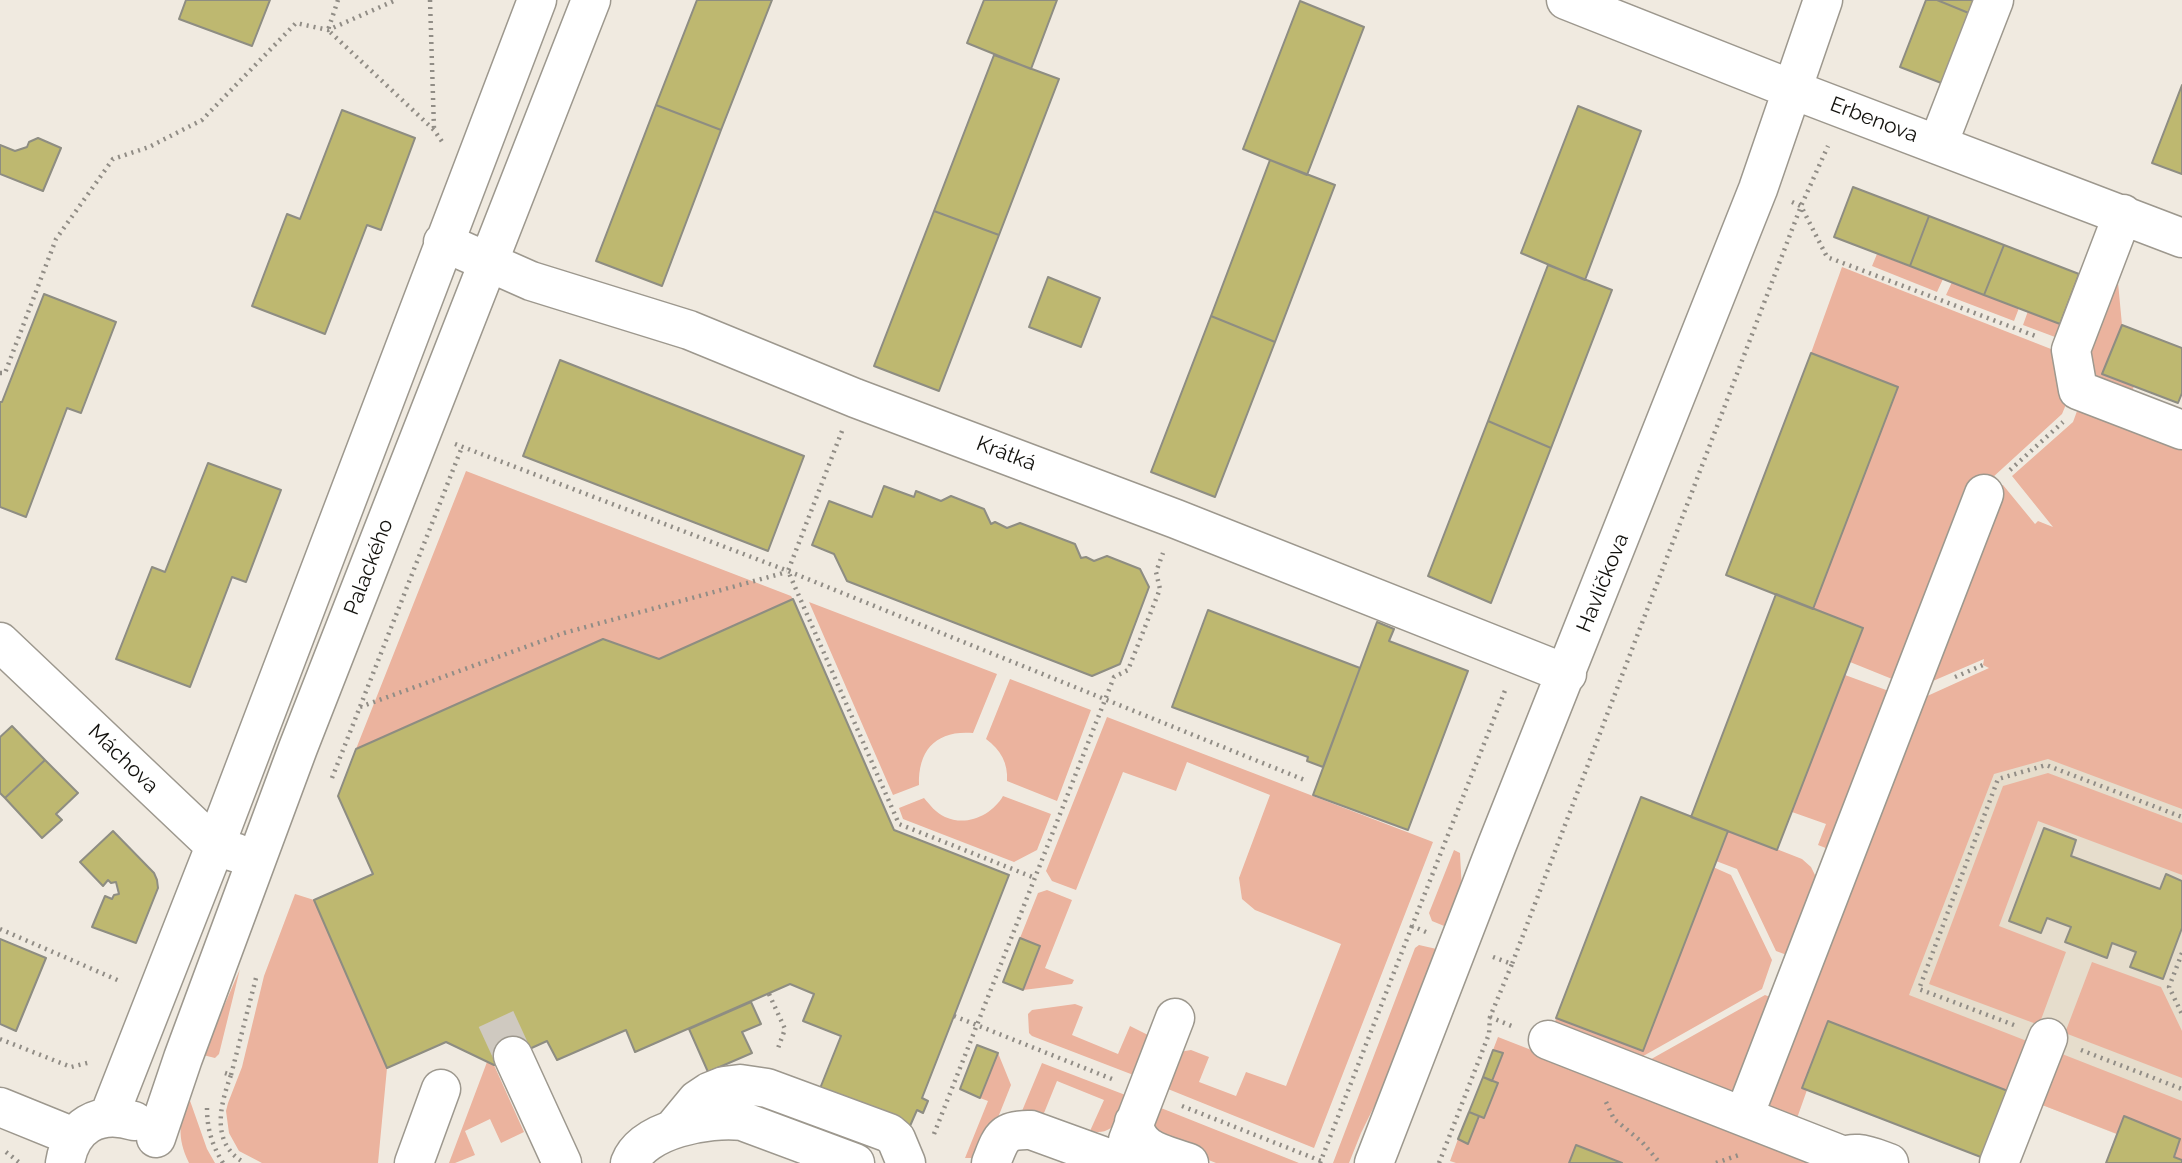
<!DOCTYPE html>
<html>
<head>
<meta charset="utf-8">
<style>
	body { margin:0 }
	canvas { display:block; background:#f0eae0 }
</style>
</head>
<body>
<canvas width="2182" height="1163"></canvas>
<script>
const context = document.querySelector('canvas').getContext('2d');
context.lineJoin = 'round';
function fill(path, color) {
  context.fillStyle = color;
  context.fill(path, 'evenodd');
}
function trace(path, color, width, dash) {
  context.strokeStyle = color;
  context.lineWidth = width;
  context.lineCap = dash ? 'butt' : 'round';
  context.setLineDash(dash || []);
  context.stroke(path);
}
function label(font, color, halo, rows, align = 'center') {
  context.font = font + ' Raleway,sans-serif';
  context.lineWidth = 6;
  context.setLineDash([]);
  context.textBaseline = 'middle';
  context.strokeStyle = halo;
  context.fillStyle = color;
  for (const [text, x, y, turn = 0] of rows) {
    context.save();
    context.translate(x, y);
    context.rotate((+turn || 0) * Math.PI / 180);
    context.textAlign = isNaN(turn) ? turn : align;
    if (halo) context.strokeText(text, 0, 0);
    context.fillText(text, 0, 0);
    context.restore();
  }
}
const built = new Path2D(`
	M1953 696 2182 785V1163H2106L2116 1134 1828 1021Z`);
const green = new Path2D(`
	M1877 254 1943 279 1937 292 1872 266Z
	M2096 254 2063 340 2023 325 2028 311 2060 323 2079 274Z
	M2116 261 2122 325 2102 374 2134 386 2130 398 2093 384 2084 347Z
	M1842 267 2051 349 2060 355 2072 390 2062 414 1980 489 1975 491 1965 487 1941 550 1951 555 1902 683 1850 662 1863 627 1813 609 1898 387 1811 353Z
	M1952 282 2019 308 2014 321 1946 295Z
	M2080 403 2182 442V809L2048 759 1994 774 1909 995 2032 1043 2013 1093 1828 1022 1802 1088 1807 1090 1796 1121 1774 1110 1768 1103 1914 702 1989 668 1983 665 1984 659 1919 687 1996 491 2003 485 2035 524 2038 521 2053 527 2012 476 2073 422Z
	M466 471 791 596 793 599 659 659 603 639 356 749Z
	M809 602 997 674 973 733C937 730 918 749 919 785L893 795Z
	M1845 675 1897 694 1836 852 1818 845 1826 824 1792 812Z
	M1010 679 1091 710 1057 801 1007 781C1008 763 1001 750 986 739Z
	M1107 717 1433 842 1314 1148 1163 1087 1179 1052 1191 1050 1209 1057 1199 1082 1236 1096 1246 1072 1286 1086 1341 944 1255 910 1242 899 1239 878 1270 795 1187 762 1176 791 1123 772 1076 890 1052 881 1046 871Z
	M2048 773 2182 823V875L2038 821 1999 926 2066 952 2039 1025 1929 984 2003 786Z
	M1003 796 1051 814 1037 850 1014 862 903 819 899 808 924 798C930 805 936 813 945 817 967 827 992 815 1003 796Z
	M1728 830 1802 859 1811 867 1817 879 1795 958 1776 951 1737 869 1716 861Z
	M1454 850 1460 853 1462 892 1449 928 1432 921 1429 913Z
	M1713 867 1731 875 1772 960 1762 989 1638 1059 1554 1026 1556 1018 1643 1051Z
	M1047 890 1072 900 1045 968 1074 980 1072 984 1023 990 1040 947 1020 938 1038 893Z
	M295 894 314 900 387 1068 378 1163H262L239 1151 229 1133 226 1111 228 1103 242 1067 264 976Z
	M1419 945 1441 950 1405 1044 1361 1133 1349 1163H1333L1415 948Z
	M2092 962 2161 987 2182 1031V1078L2065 1033Z
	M240 969 219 1054 215 1058 203 1055Z
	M1765 995 1770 997 1741 1099 1646 1062Z
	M1075 1004 1083 1007 1072 1035 1118 1054 1130 1026 1148 1035 1149 1039 1136 1076 1032 1036 1029 1033 1028 1014 1032 1010Z
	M1498 1037 1821 1163H1622L1576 1145 1569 1163H1456L1450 1161 1458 1139 1468 1143 1479 1116 1484 1118 1498 1084 1492 1081 1503 1054 1493 1050Z
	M2057 1052 2182 1101V1160L2174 1157 2180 1139 2124 1117 2117 1134 2037 1103Z
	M998 1053 1011 1085 997 1120 975 1158H965L988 1101 980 1098Z
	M487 1062 494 1065 524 1132 501 1143 490 1119 465 1131 475 1155 455 1163H449Z
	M1042 1063 1128 1096C1120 1115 1116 1137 1090 1131L1104 1100 1057 1081 1044 1113 1022 1111Z
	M188 1095 207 1149 215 1163H189C176 1136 180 1122 188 1095Z
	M1156 1106 1299 1163H1216L1164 1142 1151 1129Z`);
const building = new Path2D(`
	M186 0H270L252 46 179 19Z
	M697 0H772L721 130 656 105Z
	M984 0H1057L1031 69 967 43Z
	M1926 0H1937L1976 16 1949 86 1900 67Z
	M1937 0H1982L1976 16Z
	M1300 1 1364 27 1307 175 1243 149Z
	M994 55 1059 79 999 235 934 211Z
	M2182 85V174L2152 163Z
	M656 105 721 130 662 286 596 261Z
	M1578 106 1641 131 1585 280 1521 253Z
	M342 110 415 138 381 230 367 225 325 334 252 306 287 214 300 219Z
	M38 138 61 148 43 191 0 174V145L15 151 27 147 29 142Z
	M1270 160 1335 185 1275 342 1211 316Z
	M1853 187 1929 216 1910 266 1834 237Z
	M934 211 999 235 939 391 874 366Z
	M1929 216 2004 245 1984 295 1910 266Z
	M2004 245 2079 274 2060 324 1984 295Z
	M1548 265 1612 290 1551 448 1488 421Z
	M1048 277 1100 298 1081 347 1029 327Z
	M44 294 116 322 81 413 67 408 26 517 0 507V402H2Z
	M1211 316 1275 342 1215 497 1151 472Z
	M2122 325 2182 348V393L2178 403 2102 374Z
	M1811 353 1898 387 1813 609 1726 575Z
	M560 360 804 456 768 551 523 456Z
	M1488 421 1551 448 1491 603 1428 576Z
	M208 463 281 490 246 582 232 577 190 687 116 659 152 567 165 572Z
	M884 486 914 497 916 491 941 501 951 496 984 509 991 524 995 522 1007 528 1020 523 1075 544 1081 558 1086 557 1094 561 1107 556 1140 569 1149 587 1120 664 1092 676 847 581 834 554 812 545 829 501 872 517Z
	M1776 594 1863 628 1777 850 1691 817Z
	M793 599 894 830 1009 875 922 1098 928 1101 923 1113 917 1110 910 1126 819 1091 841 1036 803 1021 814 994 790 984 635 1052 626 1030 557 1060 547 1041 494 1065 446 1042 387 1068 314 900 373 874 338 796 356 749 603 639 659 659Z
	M1208 610 1360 668 1323 767 1307 761 1308 757 1172 707Z
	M1377 622 1394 629 1389 641 1468 671 1408 830 1313 795Z
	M12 726 45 760 5 798 0 793V737Z
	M45 760 78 793 56 814 62 820 42 838 5 798Z
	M1641 797 1728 831 1643 1051 1556 1018Z
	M2044 828 2076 840 2071 856 2160 889 2166 874 2182 881V928L2163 979 2130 967 2136 952 2112 943 2107 958 2065 942 2071 927 2047 918 2041 933 2009 921Z
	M113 831 154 873 157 880 158 888 136 943 92 927 105 896 112 899 114 895 119 894 116 882 111 883 108 880 103 886 80 862Z
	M1020 938 1040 946 1023 990 1003 982Z
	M0 939 46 958 16 1031 0 1024Z
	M751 1002 761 1024 742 1032 752 1053 708 1072 689 1029Z
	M1828 1021 2013 1093 1986 1159 1802 1088Z
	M977 1045 998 1053 980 1098 960 1089Z
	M1493 1050 1503 1053 1492 1081 1483 1077Z
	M1483 1077 1498 1083 1484 1118 1469 1112Z
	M1469 1112 1479 1116 1468 1144 1458 1139Z
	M2124 1116 2180 1139 2174 1157 2182 1160V1163H2106Z
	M1576 1145 1622 1163H1569Z`);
const minorTunnel = new Path2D(`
	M496 1019 513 1056`);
const path = new Path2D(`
	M338 0 328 30 434 130 443 143
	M430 0 434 129
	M1792 202 1801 206 1827 257 2038 337
	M0 373H5L56 239 113 159 149 147 202 120 296 23 328 30 396 0
	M842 431 788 571 899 824 1035 878
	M455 444 788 571 1307 781
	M2010 470 2063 422
	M1955 677 1983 665
	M360 707 564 633 787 572
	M332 778 462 447
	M0 929 122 982
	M1426 932 1412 926 1506 688
	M2182 953 2169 987 2182 1014
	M1493 957 1512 964 1801 206 1828 146
	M769 994 785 1029 777 1051
	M954 1016 1112 1079
	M1490 1017 1514 1027
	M2014 1025 1919 989 1998 779 2046 765 2182 817
	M0 1039 71 1067 91 1062
	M2081 1050 2182 1089
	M225 1073 231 1075C220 1105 210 1144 245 1163
	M231 1075 256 978
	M1606 1102 1614 1119 1642 1142 1660 1163
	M1182 1106 1321 1161
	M207 1108C207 1129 212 1145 223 1163
	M934 1134 1114 677 1128 670 1160 589 1156 572 1163 553
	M6 1152 20 1163
	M1320 1163 1412 926
	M1439 1163 1489 1034 1490 1017 1512 964
	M1716 1163 1739 1155`);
const minor = new Path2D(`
	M1566 0 1791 89 2182 238
	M1938 144 1994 0
	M2123 214 2071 350 2078 390 2182 430
	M443 242 531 281 689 330 855 398 1176 519 1567 674
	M0 642 215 846 237 853
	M1548 1040 1844 1156
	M513 1056 562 1163
	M0 1107 74 1137
	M109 1116 215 846 537 0
	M1744 1116 1984 494
	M1134 1122C1136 1151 1165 1154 1189 1163
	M673 1129 697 1100 709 1092 724 1086 740 1084 767 1088 889 1133 896 1139 906 1163
	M156 1138 183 1058 298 748 591 0
	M65 1163C71 1126 98 1110 134 1121
	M414 1163 441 1089
	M630 1163C643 1129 709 1117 742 1121L855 1163
	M991 1163C1001 1138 1002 1129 1031 1130L1122 1163
	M1130 1163 1127 1158 1128 1140 1175 1018
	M1374 1163 1497 845 1758 189 1823 0
	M1835 1163C1850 1146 1872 1157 1889 1163
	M1999 1163 2048 1038`);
const streetNames = [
	["Erbenova",1874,120,21],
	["Krátká",1006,454,21],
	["Palackého",369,567,-69],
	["Havlíčkova",1603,583,-68],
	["Máchova",123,759,44]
];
fill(built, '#e6ddcc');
fill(green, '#ebb39e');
fill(building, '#beb870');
trace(building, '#8e8d82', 2);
trace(minorTunnel, '#cfc9c0', 38, [38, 19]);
trace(minor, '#9d988e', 41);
trace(path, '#918d86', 4.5, [2, 5]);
trace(minor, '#fff', 38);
label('21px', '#12110d', '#fff', streetNames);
</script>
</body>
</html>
